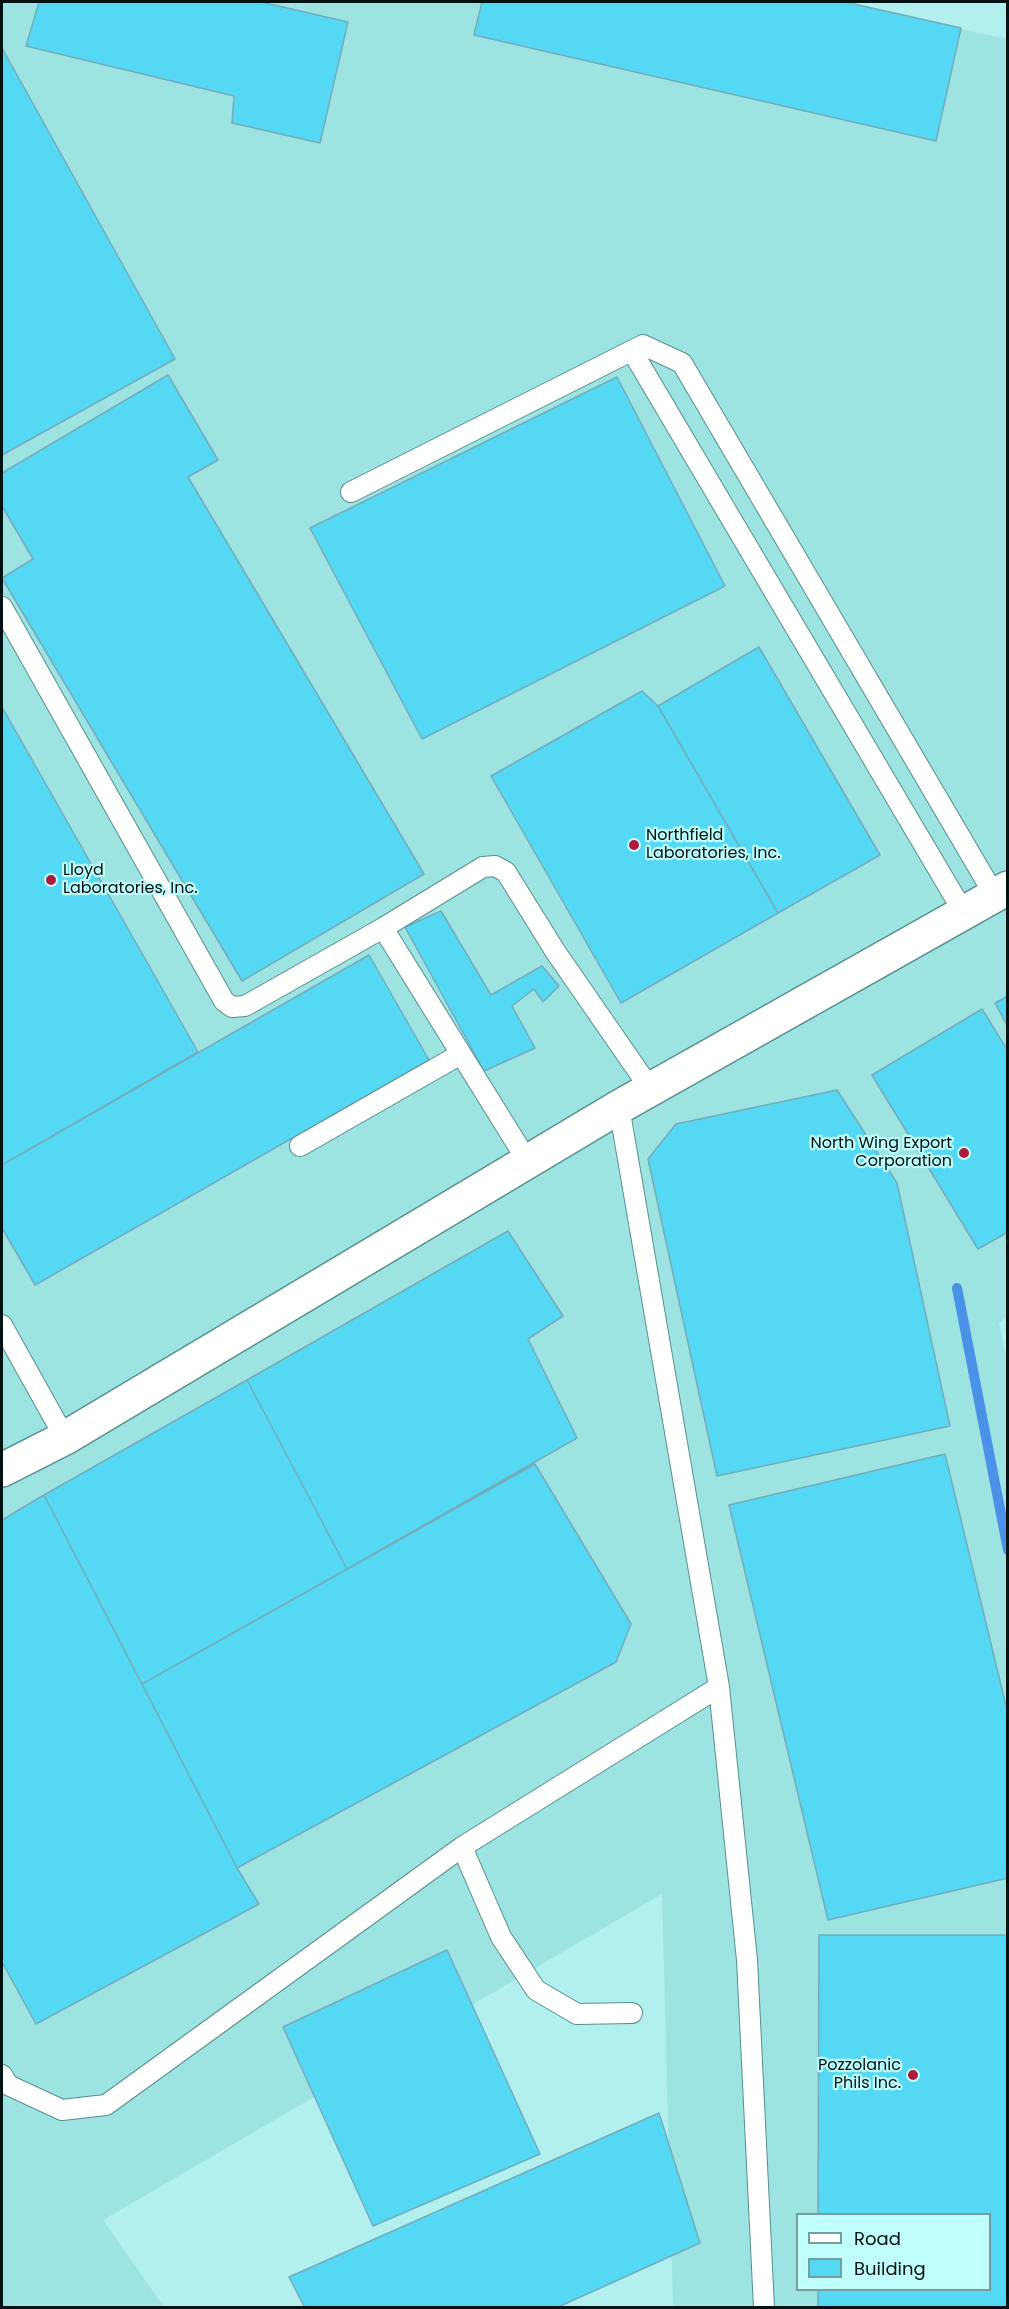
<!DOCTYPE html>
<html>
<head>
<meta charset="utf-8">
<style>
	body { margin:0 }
	#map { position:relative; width:1009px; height:2309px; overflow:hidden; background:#b2f0ef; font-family:Poppins,sans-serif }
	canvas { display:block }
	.frame { position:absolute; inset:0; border:3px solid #001212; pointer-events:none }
	.legend { position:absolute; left:796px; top:2213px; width:195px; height:78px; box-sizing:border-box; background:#bffefd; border:2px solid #73a09f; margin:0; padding:8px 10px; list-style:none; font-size:18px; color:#001212 }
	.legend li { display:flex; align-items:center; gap:12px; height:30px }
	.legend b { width:30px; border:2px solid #73a09f }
</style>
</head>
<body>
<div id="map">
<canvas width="1009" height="2309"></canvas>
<div class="frame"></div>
<ul class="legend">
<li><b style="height:8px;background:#fff"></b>Road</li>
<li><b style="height:16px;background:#55d8f4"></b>Building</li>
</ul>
</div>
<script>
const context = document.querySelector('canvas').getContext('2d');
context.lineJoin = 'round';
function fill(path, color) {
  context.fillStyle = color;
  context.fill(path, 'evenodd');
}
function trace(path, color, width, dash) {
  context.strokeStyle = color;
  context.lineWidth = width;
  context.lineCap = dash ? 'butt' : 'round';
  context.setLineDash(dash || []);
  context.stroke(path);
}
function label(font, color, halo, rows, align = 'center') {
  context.font = font + ' Poppins,sans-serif';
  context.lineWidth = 4.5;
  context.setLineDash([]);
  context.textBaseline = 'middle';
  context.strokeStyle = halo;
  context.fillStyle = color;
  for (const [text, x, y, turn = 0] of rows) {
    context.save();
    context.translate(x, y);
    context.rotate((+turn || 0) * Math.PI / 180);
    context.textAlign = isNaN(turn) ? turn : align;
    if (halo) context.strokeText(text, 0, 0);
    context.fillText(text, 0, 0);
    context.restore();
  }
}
const built = new Path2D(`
	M2 2H836L1007 39 1008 1316 999 1323 1008 1365 1007 2307H673L662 1894 103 2220 164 2307 2 2308ZM798 2214H990V2290H798Z`);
const stream = new Path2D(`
	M957 1288 1008 1550`);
const building = new Path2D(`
	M39 2H261L348 22 320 143 232 123 234 96 26 46Z
	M482 2H845L961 28 936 141 474 35Z
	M2 48 175 359 2 455Z
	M168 375 218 460 188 477 424 874 242 981 2 578 33 559 2 506V473Z
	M617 377 725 586 422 739 310 528Z
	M759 647 880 855 778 913 658 706Z
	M642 691 658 706 778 913 621 1003 491 776Z
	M2 707 198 1052 2 1165Z
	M441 911 491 995 542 966 559 986 543 1002 534 989 512 1006 535 1048 484 1071 405 927Z
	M369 955 429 1060 35 1285 2 1228V1165Z
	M1008 996V1027L995 1003Z
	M982 1009 1008 1051V1232L978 1249 872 1075Z
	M837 1090 897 1183 950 1426 717 1476 648 1159 676 1124Z
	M508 1231 563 1316 528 1339 577 1438 347 1569 247 1380Z
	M247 1380 347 1569 142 1684 44 1495Z
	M945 1454 1008 1714V1878L828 1920 729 1505Z
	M535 1464 631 1624 616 1662 237 1868 142 1684Z
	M44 1495 237 1868 259 1904 36 2024 2 1962V1520Z
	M819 1935H1008V2308H818V2290H990V2214H818Z
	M447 1950 540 2154 373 2226 283 2027Z
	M659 2113 700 2243 556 2308H305L289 2277Z`);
const service = new Path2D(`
	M632 351 964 913
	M351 492 643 345 682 363 995 896
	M2 607 224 1001 232 1007 245 1006 383 928 483 867 495 866 506 872 555 951 651 1090
	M383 928 528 1162
	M619 1107 719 1687 747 1960 764 2308
	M300 1146 461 1054
	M2 1325 65 1438
	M462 1847 501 1937 536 1990 577 2014 632 2013
	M2 2075 8 2085 62 2110 106 2105 462 1847 719 1687`);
const tertiary = new Path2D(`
	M2 1470 65 1438 619 1107 1008 888`);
const markers = [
	[634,845,6,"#af1b3e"],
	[51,880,6,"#af1b3e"],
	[964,1153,6,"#af1b3e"],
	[913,2075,6,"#af1b3e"]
];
const poiNames = [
	["Northfield",646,836],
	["Laboratories, Inc.",646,854],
	["Lloyd",63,871],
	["Laboratories, Inc.",63,889],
	["North Wing Export",952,1144,"right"],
	["Corporation",952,1162,"right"],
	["Pozzolanic",901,2066,"right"],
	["Phils Inc.",901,2084,"right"]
];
fill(built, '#9ce3e2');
trace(stream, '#4b91e8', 10);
fill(building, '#55d8f4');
trace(building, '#73acba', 1.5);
trace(service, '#549090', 22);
trace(tertiary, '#549090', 36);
trace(service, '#fff', 20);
trace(tertiary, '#fff', 33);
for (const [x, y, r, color] of markers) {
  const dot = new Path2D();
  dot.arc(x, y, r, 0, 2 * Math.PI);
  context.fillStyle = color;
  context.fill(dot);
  trace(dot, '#bffefd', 2);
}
label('16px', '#001212', '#bffefd', poiNames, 'left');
</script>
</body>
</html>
